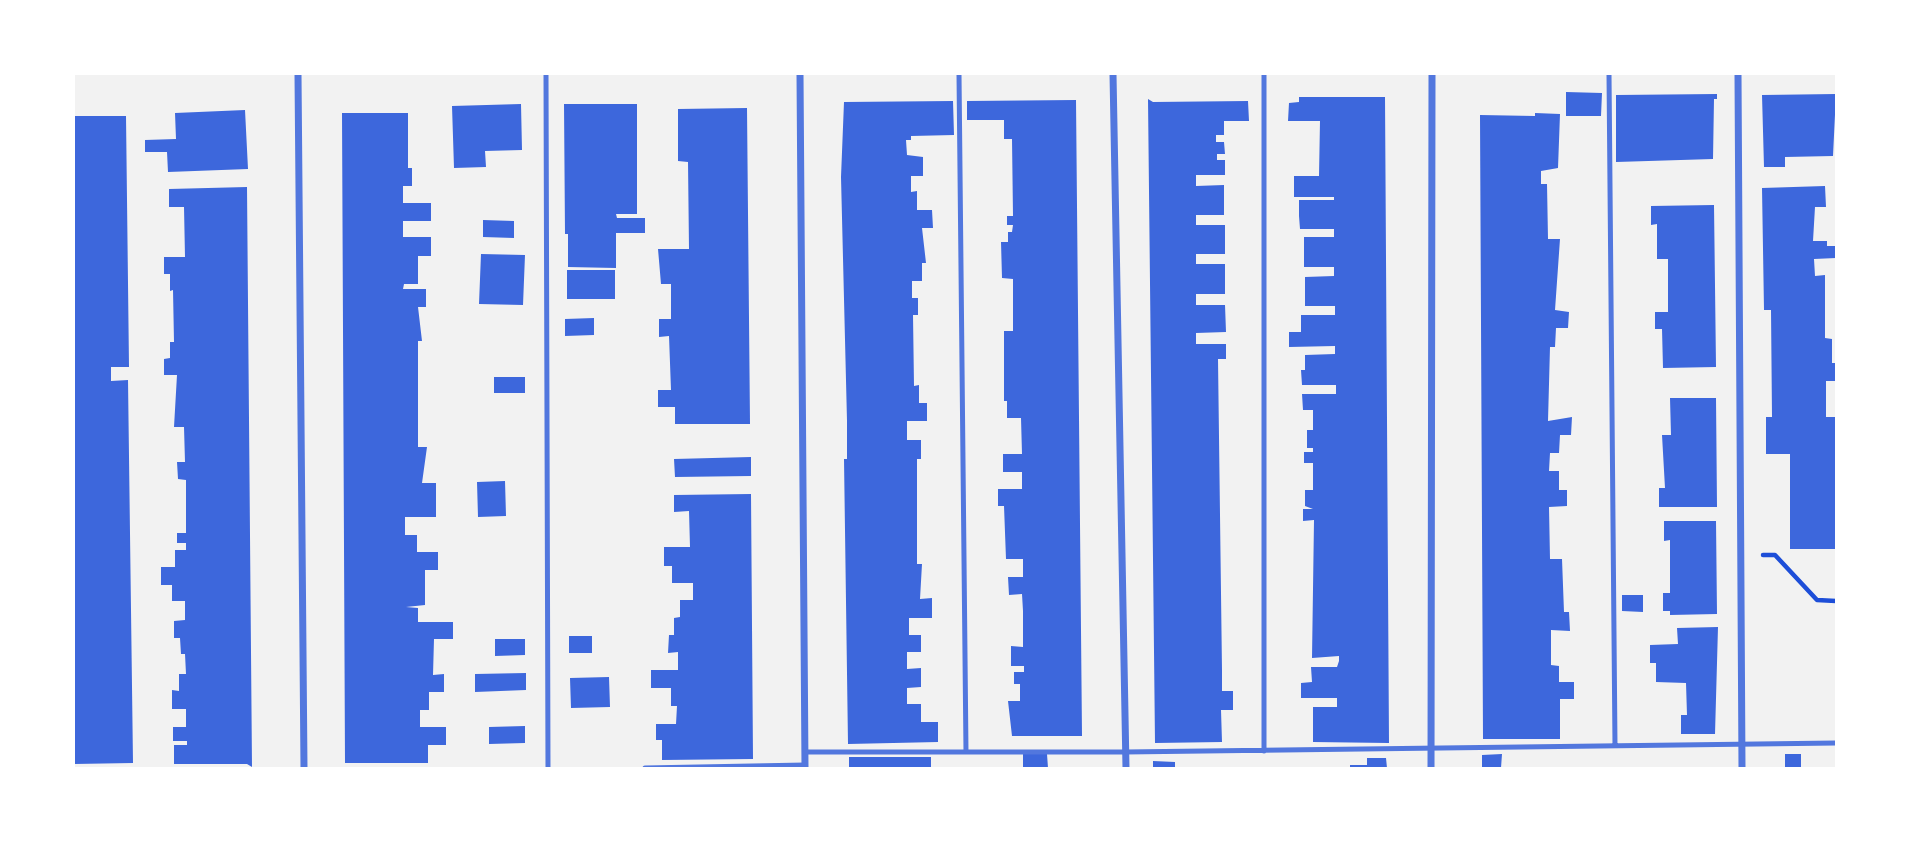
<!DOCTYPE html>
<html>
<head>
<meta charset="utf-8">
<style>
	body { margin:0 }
	#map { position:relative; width:1910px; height:842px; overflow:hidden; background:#f2f2f2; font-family:Lato,sans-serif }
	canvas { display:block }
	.frame { position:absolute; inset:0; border:75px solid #fff; pointer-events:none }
</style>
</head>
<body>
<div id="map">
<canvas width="1910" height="842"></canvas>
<div class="frame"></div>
</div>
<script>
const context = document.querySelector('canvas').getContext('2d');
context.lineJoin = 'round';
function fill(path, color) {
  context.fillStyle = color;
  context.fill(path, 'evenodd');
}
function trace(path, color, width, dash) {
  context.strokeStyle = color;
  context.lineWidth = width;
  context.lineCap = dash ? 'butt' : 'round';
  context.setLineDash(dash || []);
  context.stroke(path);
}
const building = new Path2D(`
	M1566 92 1602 93 1601 116H1566Z
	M1717 94V99H1714L1713 159 1616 162V95Z
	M1836 94 1833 156 1785 157V167H1764L1762 95Z
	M1299 97H1385L1389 743 1313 742V707H1337V698H1301V683L1312 682 1311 667H1337L1339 661V656L1312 658 1314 520 1303 521V509H1313L1305 506V490H1313V463H1304V452H1313V448H1307V430H1313V410H1303L1302 394H1336V385H1302L1301 370H1305V355L1335 354V346L1289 347V332H1301V315H1335V306H1305V277L1334 276V267H1304V237H1334V229H1300L1299 216V200H1334V197H1294V176H1319L1320 121H1288L1289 103 1299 102Z
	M1148 99 1153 102 1248 101 1249 121H1224V135H1216V142H1224L1225 154H1217V160H1225V175H1196V186L1224 185V215H1196V225H1225V254H1196V264H1225V294H1196V305H1225L1226 332 1196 333V344H1226V359H1218L1222 671V691H1233V710H1221L1222 742 1155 743Z
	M1076 100 1082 736H1012L1008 701H1020V684H1014V672H1024V666H1011V646L1023 647V611L1022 594 1009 595 1008 577H1023V559H1006L1004 506H998V489H1022V472H1003V454H1022L1021 418H1007V401H1004V331H1013V279L1002 278 1001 242H1008V232H1012L1013 225H1007V216H1013L1012 139H1004V120H967V101Z
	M953 101 954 135 911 136V140H906L907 155 923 157V176H911V192L917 191V210H932L933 228H922L926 263H922V281H912V298H918V315H913L914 386 919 385V403H927V421H907V440H921V459H917V564H922L920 599 932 598V618H909V635H921V652H907V669L921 668V687L907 688V704H921V722H938V742L848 744 844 459H847V421L841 177 844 102Z
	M521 104 522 150 485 151 486 167 454 168 452 106Z
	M564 104H637V214H616L617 218H645V233H616V268L568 267V234H565Z
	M747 108 750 424H675V407H658V390H671L669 336 659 337V319H671V284H661L658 249H689L688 162 678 161V109Z
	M245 110 248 169 168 172 167 152H145V140L176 139 175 113Z
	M342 113H408V168H412V186H403V203H431V221H403V237H431V256H418V284H404L403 289H426V307H418L422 341H418V447H427L422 483H436V517H405V535H417V552H438V570H425V605L406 607 418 608V622H453V639H434L433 675 444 674V692H429V710H420V727H446V745H428V763H345Z
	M1535 113 1560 114 1558 168 1541 171V184H1547L1548 239H1560L1555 310 1569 312 1568 328H1556L1555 347H1550L1548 421 1572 417 1571 435H1560L1559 453H1550L1549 471H1559V490H1567V506L1549 507 1550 559H1562L1564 612H1569L1570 631 1551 630V665L1559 666V682H1574V699H1560V739H1483L1480 115 1535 116Z
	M74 116H126L129 367H111V381L128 380 133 763 74 764Z
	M1825 186 1826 207H1815L1813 241H1827V246H1836V258L1814 259 1815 276 1825 275V338L1832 339V363H1836V381H1826V417H1836V549H1790V454H1766V417H1772L1771 310H1764L1762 188Z
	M247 187 252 767 247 764H174V745H187V741H173V727H186V709H172V690L179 691V674H186L185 654H181L180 638H174V621L185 620V601H172V585H161V567H175V550H186V543H177V533H186V480L178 479 177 462H185L184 427H174L177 375H164V359L170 358V342H174L173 290 170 291V274H164V257H185L184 207H169V189Z
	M1714 205 1716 367 1663 368 1662 329H1655V312H1668V259H1657V224L1651 225V206Z
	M483 220 514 221V238L483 237Z
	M481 254 525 255 523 305 479 304Z
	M567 270H615V299H567Z
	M594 318V335L565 336V319Z
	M494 377H525V393H494Z
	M1670 398H1716L1717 507H1659V488H1665L1662 435H1671Z
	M751 457V476L675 477 674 459Z
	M505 481 506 516 478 517 477 482Z
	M751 494 753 759 662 760V740H656V724H676L677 706H671V688H651V670H678V652L668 653 669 635H674V618L680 617V600H693V583H672V566H664V547H690L689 511 674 512V495Z
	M1664 521H1716L1717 614 1670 615V611H1663V593H1670V540L1664 541Z
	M1622 595H1643V612L1622 611Z
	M1718 627 1715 734H1681V715H1687L1686 683 1656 682V663H1650V645L1678 644 1677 628Z
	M569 636H592V653H569Z
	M495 639H525V655L495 656Z
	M526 673V690L475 692V674Z
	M609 677 610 707 571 708 570 678Z
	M525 726V743L489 744V727Z
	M1023 754H1047L1048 768H1023Z
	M1502 754 1501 768H1482V755Z
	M1785 754H1801V768H1785Z
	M849 757H931V768H849Z
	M1367 758H1386L1387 768H1350V765H1367Z
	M1153 761 1175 762V768H1153Z`);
const path = new Path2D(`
	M1763 555H1775L1817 600 1836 601`);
const service = new Path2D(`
	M546 74 548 768
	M959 74 966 752
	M1609 74 1615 746
	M1264 751V74
	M805 752H1125L1836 743
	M645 768 805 765`);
const minor = new Path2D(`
	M298 74 304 768
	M800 74 805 768
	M1113 74 1126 768
	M1738 74 1742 768
	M1431 768 1432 74`);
fill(building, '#3d67dc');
trace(path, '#1d4ed8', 4.5);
trace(service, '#5277de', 5);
trace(minor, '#5277de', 7);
</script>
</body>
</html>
